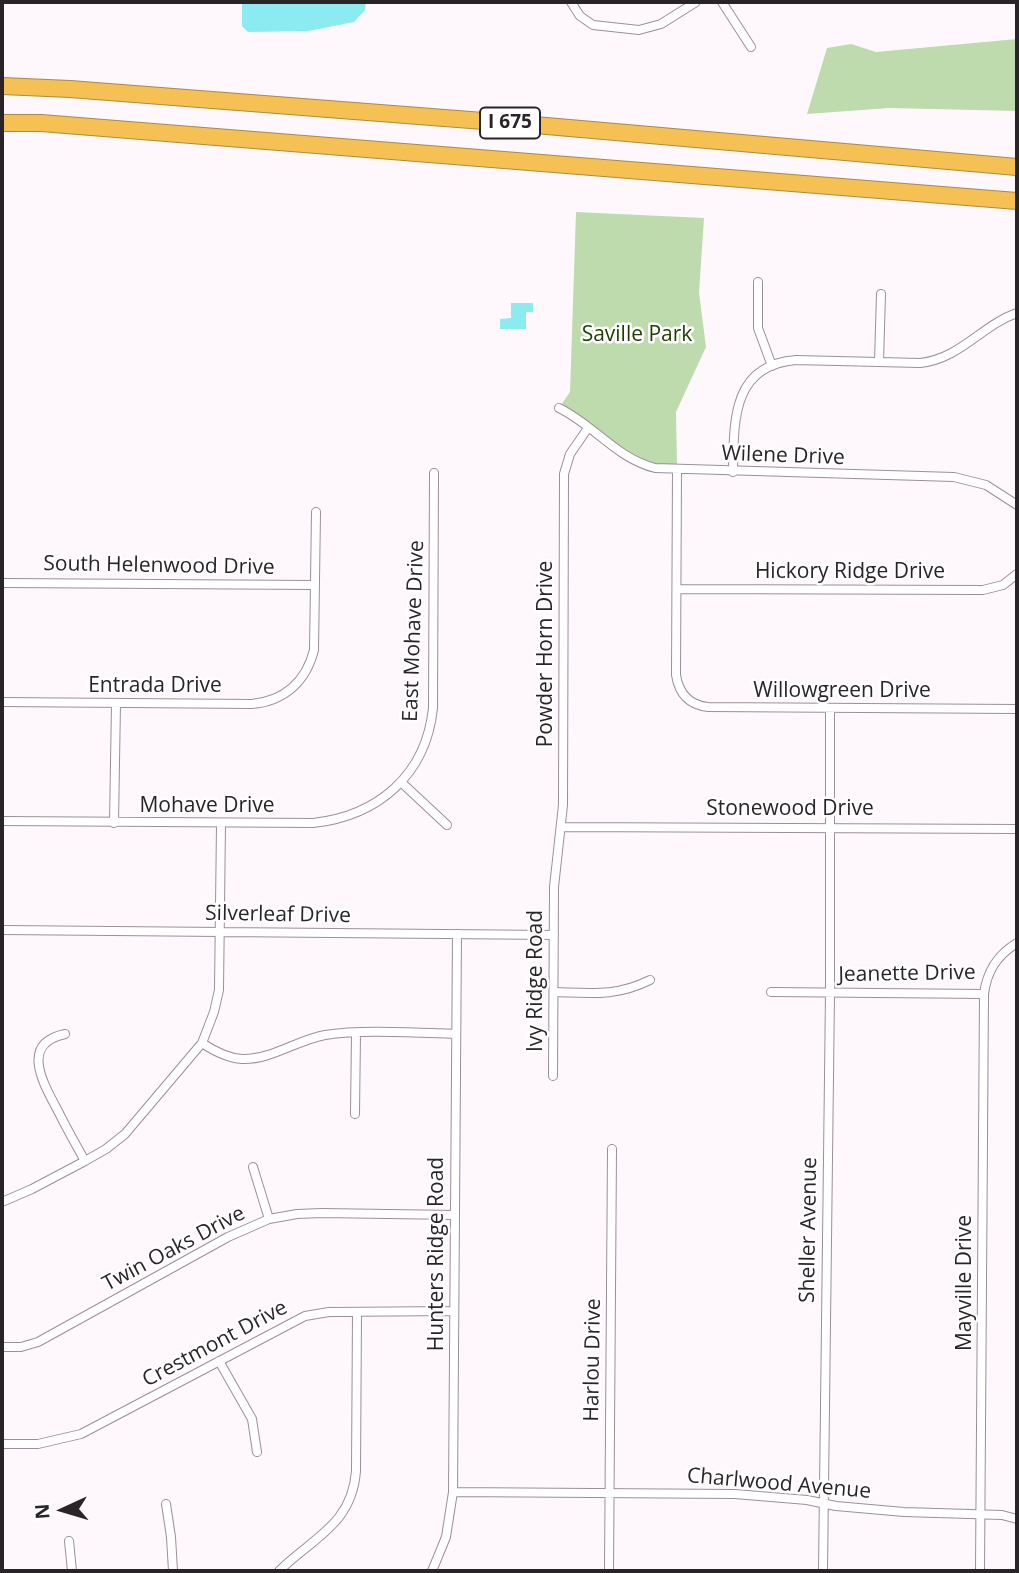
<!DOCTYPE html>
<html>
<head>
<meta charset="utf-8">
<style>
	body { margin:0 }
	#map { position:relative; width:1019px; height:1573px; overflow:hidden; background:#fef8fd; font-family:"Open Sans",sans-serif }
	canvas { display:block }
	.frame { position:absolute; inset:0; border:4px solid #282428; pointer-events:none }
	.north { position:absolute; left:28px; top:1475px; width:70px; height:70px; -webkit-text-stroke:5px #fff; paint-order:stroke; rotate:266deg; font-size:19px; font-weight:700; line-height:28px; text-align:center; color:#282428 }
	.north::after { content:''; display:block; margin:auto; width:24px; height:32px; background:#282428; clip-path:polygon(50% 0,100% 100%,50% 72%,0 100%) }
</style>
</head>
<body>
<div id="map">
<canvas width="1019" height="1573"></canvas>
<div class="frame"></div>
<div class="north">N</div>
</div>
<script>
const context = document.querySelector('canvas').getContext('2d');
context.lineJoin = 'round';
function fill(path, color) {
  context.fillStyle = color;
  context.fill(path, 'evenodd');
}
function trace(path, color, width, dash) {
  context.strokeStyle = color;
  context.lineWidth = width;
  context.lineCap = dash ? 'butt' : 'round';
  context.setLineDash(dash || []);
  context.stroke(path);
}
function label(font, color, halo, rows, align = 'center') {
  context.font = font + ' "Open Sans",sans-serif';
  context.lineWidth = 5;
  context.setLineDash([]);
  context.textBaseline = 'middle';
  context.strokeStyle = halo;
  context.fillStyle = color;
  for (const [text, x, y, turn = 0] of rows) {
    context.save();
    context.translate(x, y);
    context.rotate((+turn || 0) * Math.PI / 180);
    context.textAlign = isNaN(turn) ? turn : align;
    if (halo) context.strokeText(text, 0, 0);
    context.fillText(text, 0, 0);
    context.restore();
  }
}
const green = new Path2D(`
	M1017 39V111L889 108 807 114 827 48 851 44 876 52Z
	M576 212 704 218 699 293 706 347 676 412 677 467 654 465 636 458 561 405 570 392Z`);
const water = new Path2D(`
	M242 2H366L365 10 354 22 309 31 248 32 242 26Z
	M511 303H533V312H526V329H500V319L511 318Z`);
const street = new Path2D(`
	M571 2 580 16 593 25 639 30 661 24 696 2
	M722 2 751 47
	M758 282V328L772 366
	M879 362 881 294
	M559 408C594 425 616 458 655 468L954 477 986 485 1017 505
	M677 470 676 675C679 694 689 705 708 707L1017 709
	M733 472C734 423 731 365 796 360L920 363C960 359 982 325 1017 313
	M2 583 315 585
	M677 589 983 590 1003 585 1017 574
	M2 702 252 704C284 701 306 682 314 650L316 512
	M402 783 447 825
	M2 821 313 823C378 816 426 775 433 708L434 473
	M114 823 116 703
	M562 827 1017 829
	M2 930 554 935
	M554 992C590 993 616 997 650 980
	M771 992 984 994
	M65 1034C18 1044 45 1086 59 1113 67 1129 76 1145 85 1161
	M202 1043C214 1051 227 1058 242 1059 271 1060 297 1040 325 1035 363 1029 417 1033 456 1034
	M553 1076 554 887 563 805 564 474 570 454 588 428
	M355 1114 356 1033
	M253 1167 269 1219
	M2 1202 32 1189 85 1161 106 1149 125 1134 202 1043 214 1012 219 990 221 824
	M2 1347H21L38 1342 228 1237 269 1219 297 1214 322 1213 455 1215
	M219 1361 252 1419 257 1452
	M2 1444H38L81 1434 305 1316 329 1312 454 1311
	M453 1492 735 1494 807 1500 836 1506 904 1512 1002 1515 1017 1519
	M166 1504 171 1537 173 1571
	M69 1541 72 1571
	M279 1571C312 1538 352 1525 356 1471L357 1312
	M432 1571 446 1537 453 1492 457 934
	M609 1571 612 1149
	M823 1571 830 993V708
	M980 1571 984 994C987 971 997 955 1017 943`);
const highway = new Path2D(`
	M2 86 70 89 535 125 1017 167
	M2 123H41L1017 201`);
const shields = [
	[510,123,60]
];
const shieldNames = [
	["I 675",510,123]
];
const parkNames = [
	["Saville Park",637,335]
];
const streetNames = [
	["Wilene Drive",783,456,2],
	["South Helenwood Drive",159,566,1],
	["Hickory Ridge Drive",850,572],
	["East Mohave Drive",414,631,-88],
	["Powder Horn Drive",546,654,-90],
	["Entrada Drive",155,686],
	["Willowgreen Drive",842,691],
	["Mohave Drive",207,806],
	["Stonewood Drive",790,809],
	["Silverleaf Drive",278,915,1],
	["Jeanette Drive",907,974,-1],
	["Ivy Ridge Road",536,981,-90],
	["Sheller Avenue",809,1230,-89],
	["Twin Oaks Drive",174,1249,-28],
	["Hunters Ridge Road",437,1254,-90],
	["Mayville Drive",965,1283,-90],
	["Crestmont Drive",215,1344,-28],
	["Harlou Drive",593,1360,-89],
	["Charlwood Avenue",779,1484,5]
];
fill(green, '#bddbad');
fill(water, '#8cebf0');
trace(street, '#9b8f9a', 10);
trace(highway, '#ad8945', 18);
trace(street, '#fff', 8);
trace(highway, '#f5c054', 16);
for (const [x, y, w] of shields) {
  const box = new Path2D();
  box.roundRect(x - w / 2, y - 15.5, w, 31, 5);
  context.fillStyle = '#fff';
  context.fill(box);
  trace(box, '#282428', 2);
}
label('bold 19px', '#282428', null, shieldNames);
label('21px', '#1b3d00', '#fff', parkNames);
label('21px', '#282428', '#fff', streetNames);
</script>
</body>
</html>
